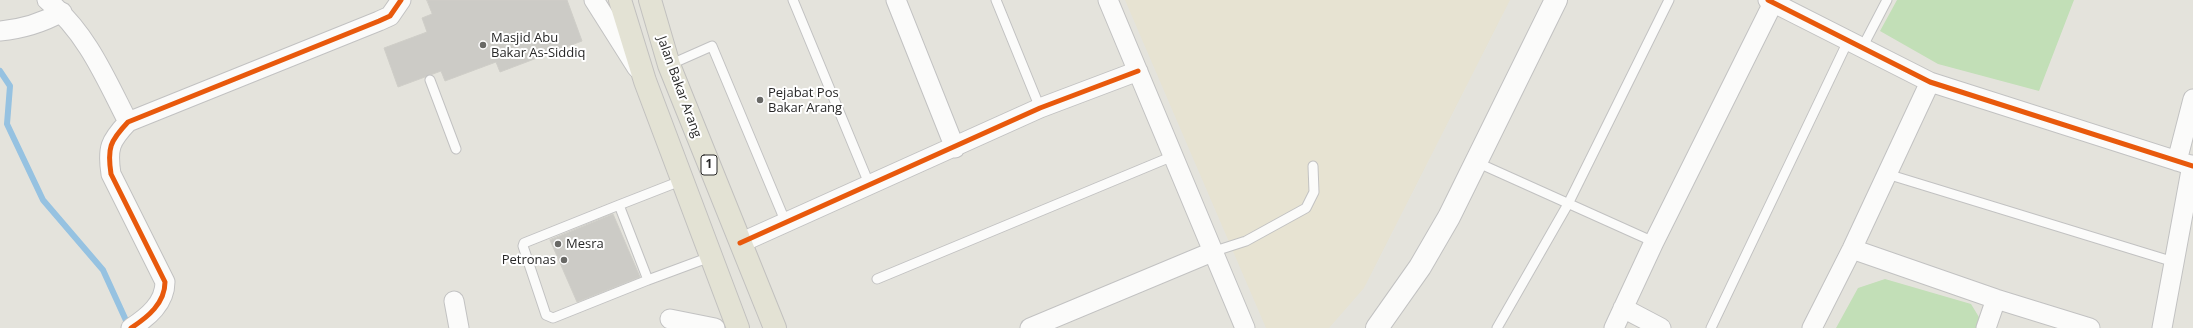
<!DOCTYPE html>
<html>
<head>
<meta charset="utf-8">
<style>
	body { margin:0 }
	canvas { display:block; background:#e4e3dc }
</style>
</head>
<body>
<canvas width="2193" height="328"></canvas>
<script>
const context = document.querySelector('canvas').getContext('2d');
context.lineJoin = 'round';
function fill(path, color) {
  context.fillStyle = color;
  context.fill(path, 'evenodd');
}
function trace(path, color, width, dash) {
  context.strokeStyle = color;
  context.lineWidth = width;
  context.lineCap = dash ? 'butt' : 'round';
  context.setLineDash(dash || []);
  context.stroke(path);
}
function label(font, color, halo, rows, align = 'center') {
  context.font = font + ' "Open Sans",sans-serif';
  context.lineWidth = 4;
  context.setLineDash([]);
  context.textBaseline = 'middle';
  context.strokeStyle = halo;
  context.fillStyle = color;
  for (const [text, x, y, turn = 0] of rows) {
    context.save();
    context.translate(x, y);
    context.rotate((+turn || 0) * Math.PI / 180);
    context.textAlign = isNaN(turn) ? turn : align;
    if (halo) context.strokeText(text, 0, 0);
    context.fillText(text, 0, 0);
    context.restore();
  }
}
const education = new Path2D(`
	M1125 0H1510L1364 288 1329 328H1266Z`);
const green = new Path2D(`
	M1897 0H2074L2039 91 1938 64 1880 31Z
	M1885 279 1971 304 1982 322 1980 328H1836L1858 288Z`);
const stream = new Path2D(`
	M0 71 10 86 7 124 43 200 103 270 129 327`);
const building = new Path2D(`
	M427 0H567L582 41 500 72 496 62 445 81 441 71 398 87 384 48 427 32 422 18 432 14Z
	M613 214 640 277 577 302 550 240Z`);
const lane = new Path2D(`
	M793 0 870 186
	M996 0 1040 108
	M1862 48 1887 0
	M669 65 712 46 786 223
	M430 80 456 149
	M1476 162 1654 242
	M1887 174 2174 262
	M683 180 619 205 648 280 710 257
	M619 205 524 243 523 246 546 315 553 318 648 280
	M1212 252 1246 241 1306 208 1314 192 1313 166
	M877 279 1173 156
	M1497 328 1568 204 1669 0
	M1711 328 1848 41`);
const street = new Path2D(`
	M47 0C87 33 105 77 128 122
	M594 0 637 68
	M896 0 955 148
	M1108 0 1245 328
	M1768 0 1930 82 2193 166
	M0 31C22 29 42 23 62 12
	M2177 161 2193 99
	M740 243 1040 108 1138 71
	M1852 249 1996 299 2090 328
	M454 301 459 328
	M1623 308 1661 328
	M670 319 715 328
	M131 328C148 317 165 303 165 282L111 174C107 148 110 141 128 122L379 21 390 16 401 0
	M1030 328 1212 252
	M1614 328 1654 242 1773 3
	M1812 328 1852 249 1930 82
	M1986 328 1996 299
	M2162 328 2192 165`);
const secondary = new Path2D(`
	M1377 328 1420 267 1449 217 1556 0`);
const primary = new Path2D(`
	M620 0 645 81 738 328
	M650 0 669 65 775 328`);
const cycleway = new Path2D(`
	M1768 0 1930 82 2193 166
	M740 243 1040 108 1138 71
	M131 328C148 317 165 303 165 282L111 174C107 148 110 141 128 122L379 21 390 16 401 0`);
const markers = [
	[483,45,4,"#696966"],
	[760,100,4,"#696966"],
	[558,244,4,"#696966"],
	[564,260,4,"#696966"]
];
const shields = [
	[709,165,16]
];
const shieldNames = [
	["1",709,165]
];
const poiNames = [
	["Masjid Abu",491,38],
	["Bakar As-Siddiq",491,53],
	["Pejabat Pos",768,93],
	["Bakar Arang",768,108],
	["Mesra",566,244],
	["Petronas",556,260,"right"]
];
const streetNames = [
	["Jalan Bakar Arang",679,87,70]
];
fill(education, '#e7e3d2');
fill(green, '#c2dfb7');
trace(stream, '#96c2e1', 6);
fill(building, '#cccbc6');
trace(building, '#cfcec8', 1);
trace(lane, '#c2c2c2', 11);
trace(street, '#c2c2c2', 21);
trace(secondary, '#c2c2c2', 24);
trace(primary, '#c2c1bf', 24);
trace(lane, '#fbfbfa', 9);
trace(street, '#fbfbfa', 19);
trace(secondary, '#fbfbfa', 22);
trace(primary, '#e3e2d4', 22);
trace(cycleway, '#e8590c', 5);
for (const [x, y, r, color] of markers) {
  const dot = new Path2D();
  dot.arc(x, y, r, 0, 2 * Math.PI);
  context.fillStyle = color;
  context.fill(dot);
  trace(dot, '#fff', 1.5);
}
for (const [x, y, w] of shields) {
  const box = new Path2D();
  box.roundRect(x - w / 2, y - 10, w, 20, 3);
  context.fillStyle = '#fff';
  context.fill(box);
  trace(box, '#272727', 1);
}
label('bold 12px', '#272727', null, shieldNames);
label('13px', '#272727', '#fff', poiNames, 'left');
label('13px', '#272727', '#fff', streetNames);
</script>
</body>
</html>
